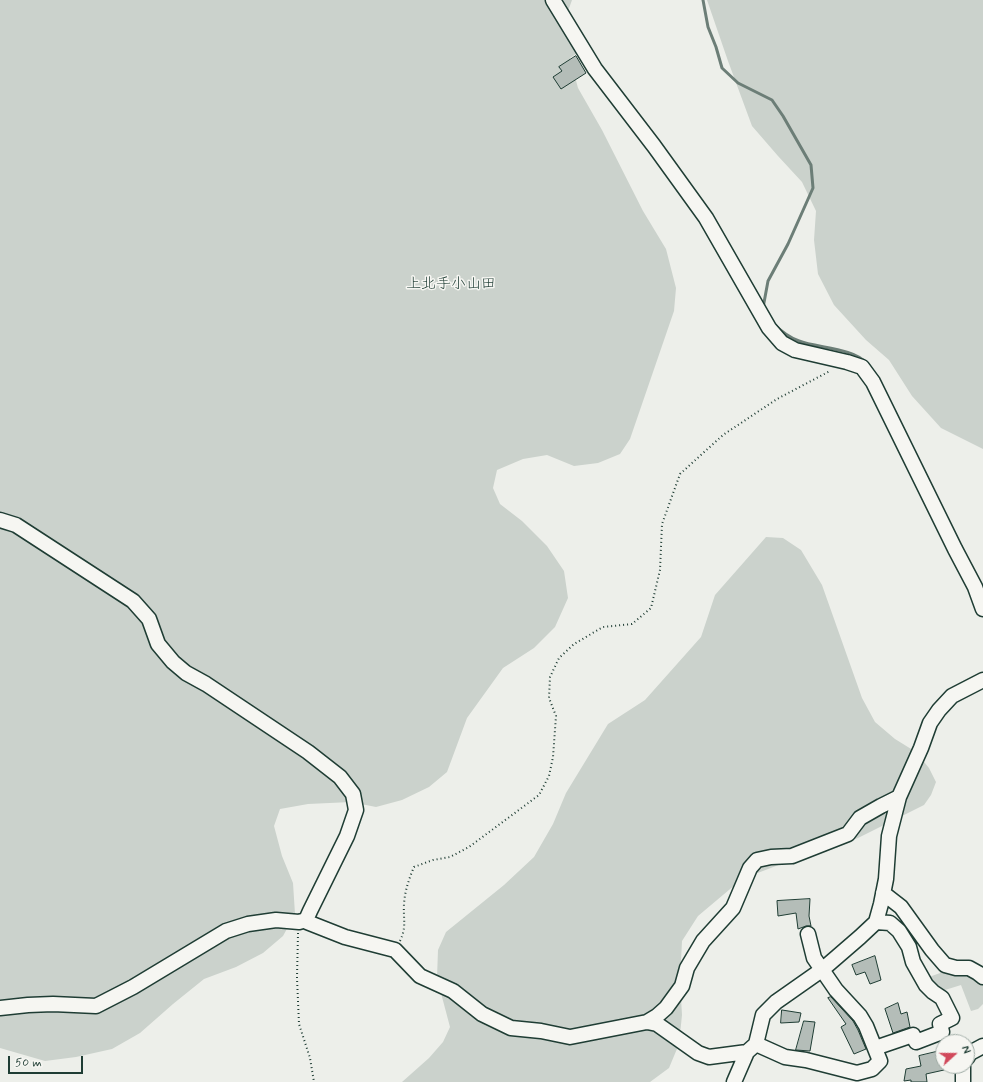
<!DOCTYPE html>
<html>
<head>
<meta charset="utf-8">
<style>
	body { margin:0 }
	#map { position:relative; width:983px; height:1082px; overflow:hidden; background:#edefea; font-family:Mynerve,sans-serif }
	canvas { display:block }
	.north { position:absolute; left:935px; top:1034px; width:40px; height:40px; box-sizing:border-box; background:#f6f6f2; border:1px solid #a0aca6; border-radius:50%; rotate:69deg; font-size:11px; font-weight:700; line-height:16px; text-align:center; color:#1f3d34 }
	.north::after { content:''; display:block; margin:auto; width:14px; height:18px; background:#d1495b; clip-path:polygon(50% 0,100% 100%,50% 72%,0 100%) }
	.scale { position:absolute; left:8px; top:1056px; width:75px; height:18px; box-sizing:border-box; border:2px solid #1f3d34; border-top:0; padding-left:5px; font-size:12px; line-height:14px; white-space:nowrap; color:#1f3d34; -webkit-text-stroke:3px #f6f6f2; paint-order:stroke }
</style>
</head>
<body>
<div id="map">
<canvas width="983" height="1082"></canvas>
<div class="north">N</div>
<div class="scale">50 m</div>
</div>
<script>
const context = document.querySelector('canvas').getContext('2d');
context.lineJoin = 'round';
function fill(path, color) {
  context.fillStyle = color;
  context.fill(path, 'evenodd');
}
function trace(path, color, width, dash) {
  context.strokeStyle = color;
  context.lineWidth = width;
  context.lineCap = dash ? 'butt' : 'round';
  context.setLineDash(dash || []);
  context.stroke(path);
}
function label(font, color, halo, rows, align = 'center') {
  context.font = font + ' Mynerve,"Klee One",sans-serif';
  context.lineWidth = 3;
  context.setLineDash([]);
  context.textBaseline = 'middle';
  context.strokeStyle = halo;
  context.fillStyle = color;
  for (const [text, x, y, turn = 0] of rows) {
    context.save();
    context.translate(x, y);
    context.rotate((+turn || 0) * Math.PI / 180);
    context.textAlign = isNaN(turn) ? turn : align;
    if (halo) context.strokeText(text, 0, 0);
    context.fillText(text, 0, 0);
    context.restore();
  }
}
const green = new Path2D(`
	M0 0H572L567 14 579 52 570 58 578 88 602 130 643 211 666 249 676 288 674 311 630 439 620 454 598 463 574 466 547 455 523 459 497 470 493 488 500 504 522 521 547 546 564 571 568 598 555 627 534 648 503 668 467 718 447 772 429 787 402 800 376 807 351 802 308 804 280 809 274 826 282 856 293 883 295 914 283 936 263 953 236 967 204 979 173 1004 140 1033 112 1049 76 1057 45 1061 0 1048Z
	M707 0H983V449L941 428 912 396 889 360 866 340 834 305 818 274 814 240 816 211 802 182 778 156 752 126 728 61Z
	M766 537 783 538 801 550 822 585 862 698 875 722 895 739 916 752 929 768 936 782 931 795 924 805 858 838 789 861 742 879 698 916 682 941 680 981 682 1015 679 1044 669 1068 650 1082H402L429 1058 443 1042 450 1027 437 978 438 950 446 932 504 885 534 857 553 824 566 793 608 724 645 700 701 637 715 595Z
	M943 972H967L983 983V1004L978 1009 971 1011 961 985 945 990 934 987 929 977Z`);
const stream = new Path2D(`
	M703 0 708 27 716 47 722 68 738 83 772 100 783 116 811 165 813 188 788 244 768 281 763 308
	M775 325C781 331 791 338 799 341 816 348 854 348 866 363`);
const building = new Path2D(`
	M576 56 586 73 561 89 553 77 562 71 559 67Z
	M810 899 809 916 811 926H806L798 929 796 913 778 916 777 901Z
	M875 956 881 980 870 984 865 972 856 975 852 965Z
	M831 997 853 1021 858 1030 866 1049 854 1054 841 1027 846 1024 828 998Z
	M898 1003 901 1014 907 1012 910 1027 893 1033 885 1009Z
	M782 1010 801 1013 799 1022 781 1023Z
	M804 1021 815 1022 810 1051 796 1050Z
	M940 1051 944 1070 926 1074 927 1082H911V1080L904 1081 906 1069 921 1066 919 1056Z`);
const path = new Path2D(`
	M298 933 297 978 299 1024 310 1058 314 1082
	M400 941C407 926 403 919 404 904 405 890 409 879 414 867L433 860 450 857 469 847 539 795 549 776 553 757 556 716 549 698 550 677 559 658 574 644 603 627 632 624 651 608 660 570 662 524 680 474 723 435 777 399 830 371`);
const minor = new Path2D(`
	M553 0 595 69 654 146 706 218 769 328 782 343 795 350 847 362 862 367 873 382 955 549 975 587 983 609
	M0 520 16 525 133 601 149 619 158 644 173 662 186 673 206 684 308 752 340 777 353 794 356 810 347 836 310 911 306 920 307 922 345 937 395 950 420 976 453 991 482 1014 511 1028 541 1031 570 1037 647 1022 657 1016 666 1008 682 986 687 968 703 941 733 908 750 868 757 860 771 857 792 856 848 834 860 818 881 806 899 797
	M883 893 901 907 932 950 945 965 956 968H969L978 973 983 977
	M0 1008 28 1005 53 1004 96 1006 133 987 226 931 248 924 276 920 299 922 306 920
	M647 1022 657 1024 698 1053 709 1057 747 1052 756 1044 763 1015 776 1002 823 969 860 937 876 922 881 904 886 879 889 836 899 797 921 748 930 723 939 710 952 696 983 680
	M756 1044 785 1057 806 1060 857 1073 872 1069 880 1061 866 1026 860 1016 836 990 814 958 808 934
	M875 1048 913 1035 916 1042 942 1032 940 1024 952 1018 942 998 933 992 926 985 913 962 909 947 899 931 890 923 876 922
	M967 1058 970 1053 983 1046
	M734 1082 747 1052
	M963 1082V1066`);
const quarterNames = [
	["上北手小山田",451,285]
];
fill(green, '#cbd2cc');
trace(stream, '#6c7e77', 3);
fill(building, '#b4bdb8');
trace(building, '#1f3d34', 1);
trace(minor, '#1f3d34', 17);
trace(path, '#1f3d34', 2, [1, 3]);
trace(minor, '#f6f6f2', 14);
label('15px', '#1f3d34', '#f6f6f2', quarterNames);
</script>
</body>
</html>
